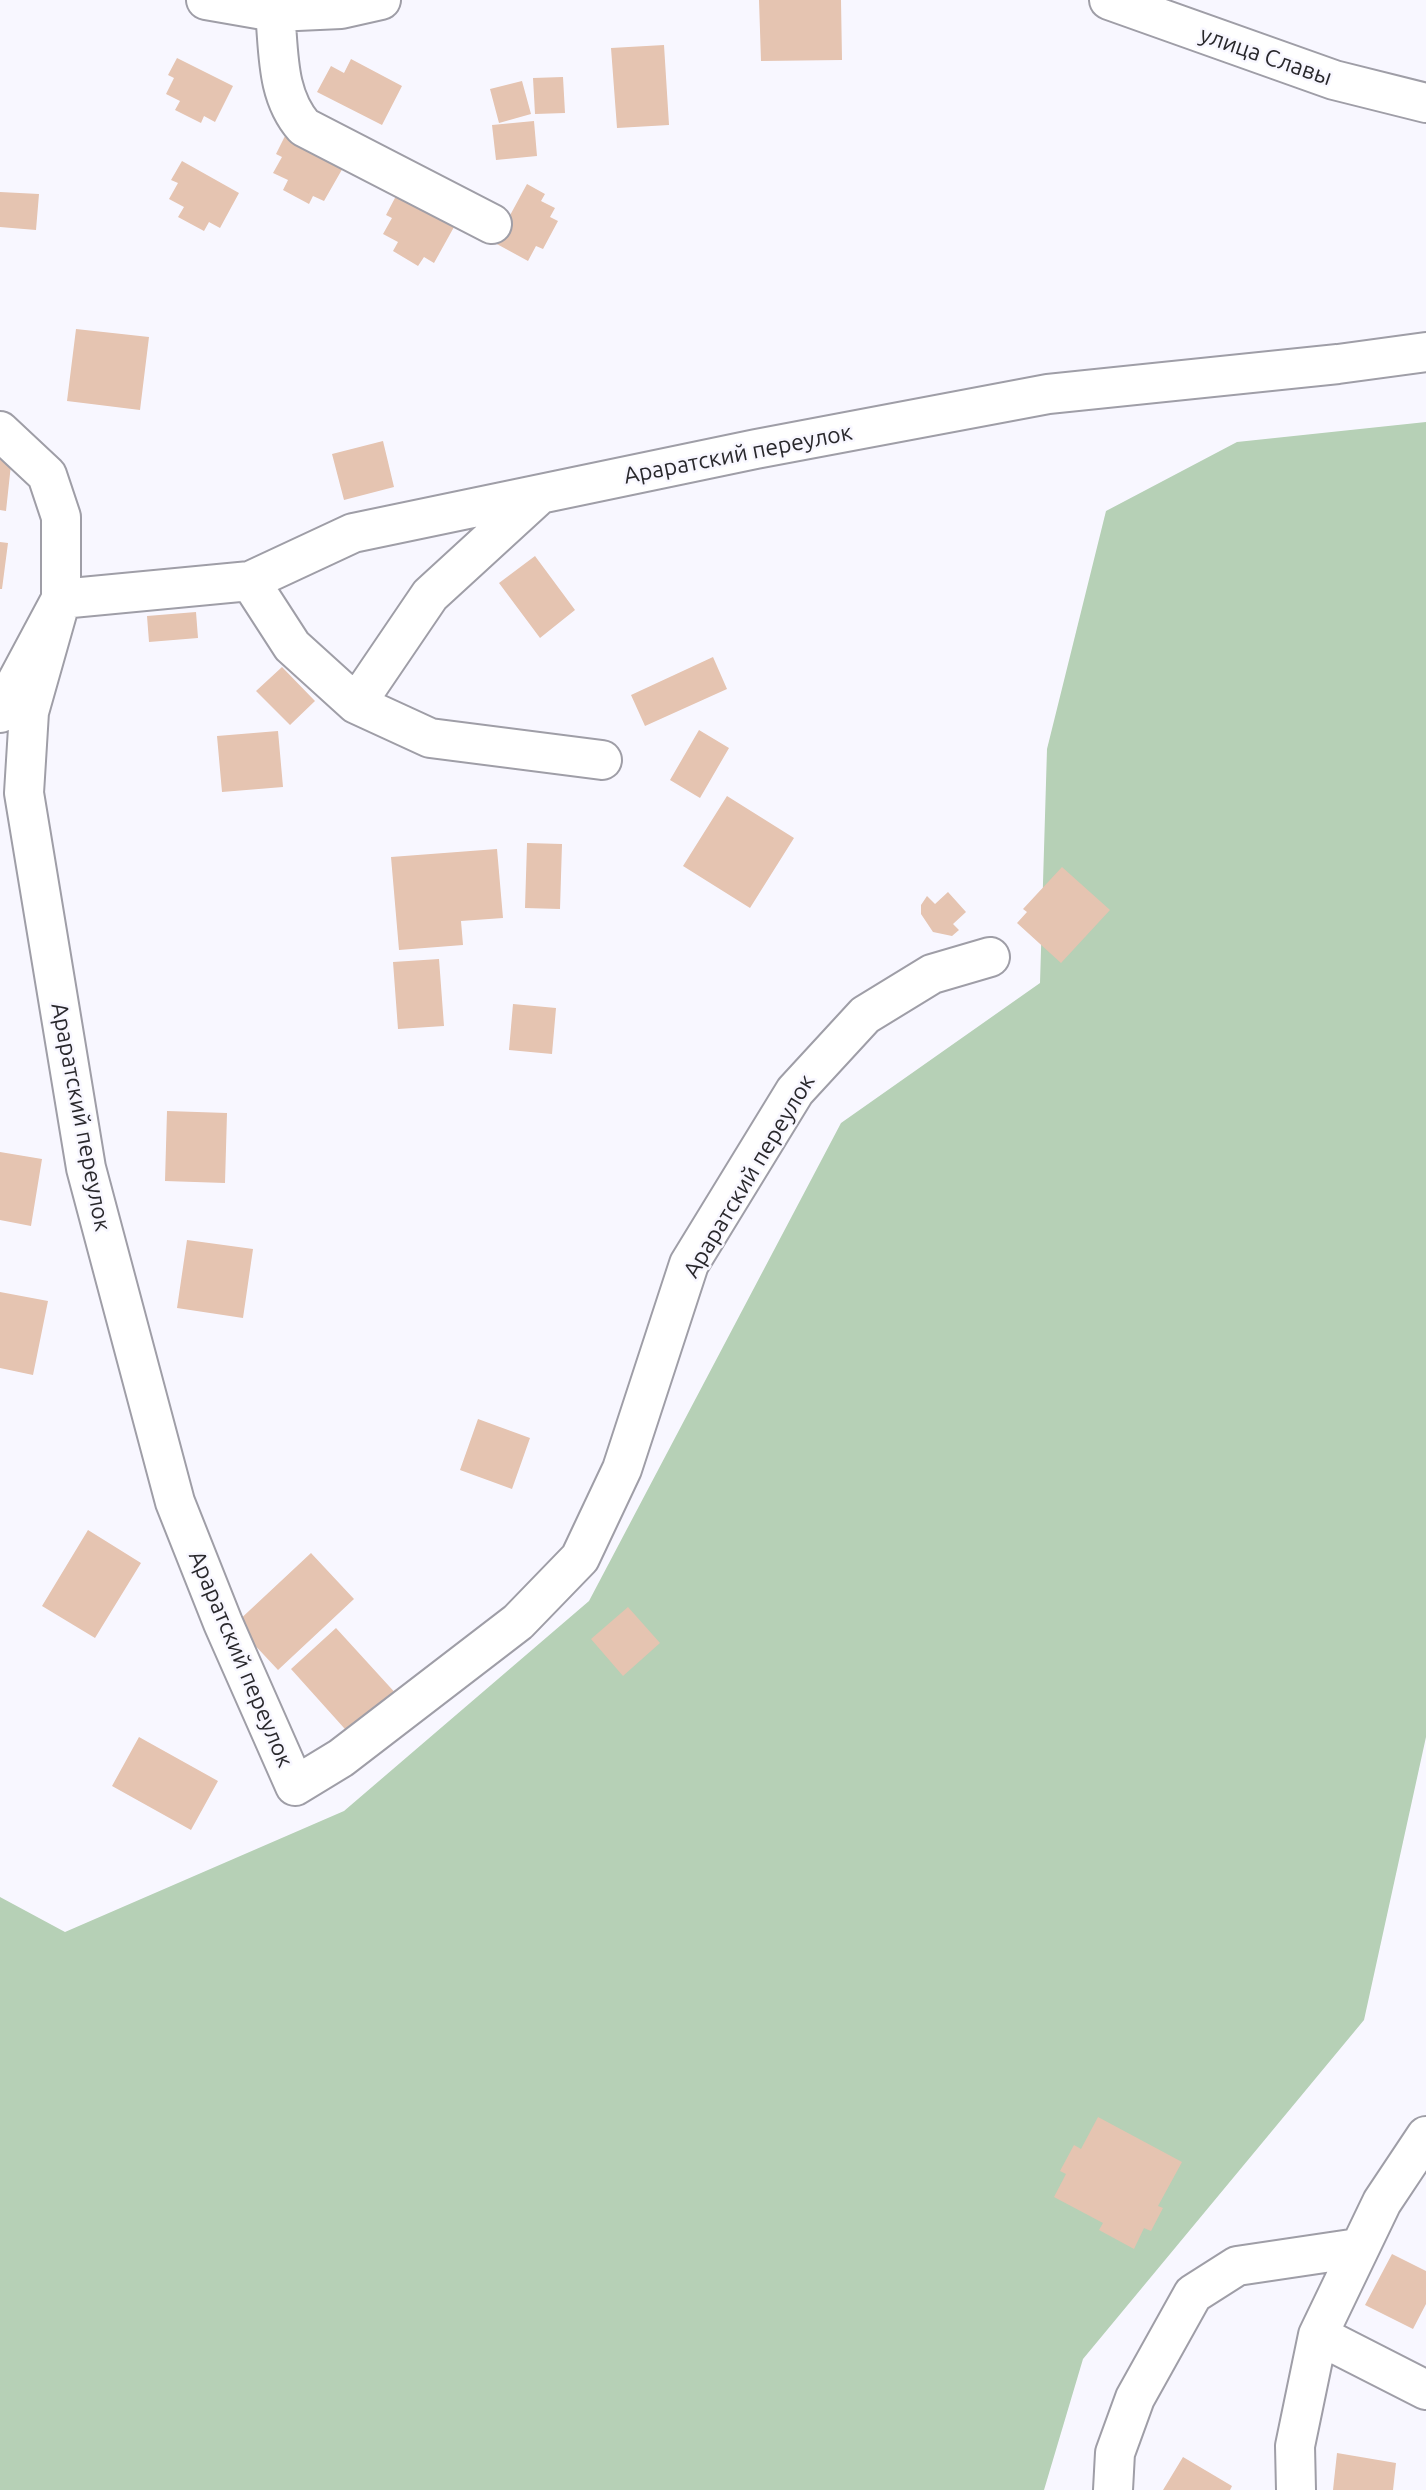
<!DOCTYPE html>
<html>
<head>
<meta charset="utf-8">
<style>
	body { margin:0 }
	canvas { display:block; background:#f8f7ff }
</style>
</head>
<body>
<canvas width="1426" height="2490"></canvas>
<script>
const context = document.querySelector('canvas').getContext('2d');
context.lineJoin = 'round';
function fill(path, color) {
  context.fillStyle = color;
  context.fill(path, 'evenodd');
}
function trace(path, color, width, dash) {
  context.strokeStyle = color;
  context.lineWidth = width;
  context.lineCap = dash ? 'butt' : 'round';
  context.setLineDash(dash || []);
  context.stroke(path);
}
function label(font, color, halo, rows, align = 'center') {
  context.font = font + ' Ubuntu,sans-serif';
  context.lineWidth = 5;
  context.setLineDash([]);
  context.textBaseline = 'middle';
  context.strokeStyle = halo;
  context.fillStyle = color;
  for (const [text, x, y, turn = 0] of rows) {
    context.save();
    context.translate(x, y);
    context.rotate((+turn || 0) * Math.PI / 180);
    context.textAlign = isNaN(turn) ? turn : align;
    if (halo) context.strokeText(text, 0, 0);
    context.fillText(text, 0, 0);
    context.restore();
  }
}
const green = new Path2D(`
	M1426 422V1737L1364 2020 1083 2359 1044 2490H0V1897L65 1932 344 1811 589 1601 841 1123 1040 983 1047 749 1106 511 1237 442Z`);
const building = new Path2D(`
	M759 0H841L842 60 761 61Z
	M664 45 669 125 617 128 611 48Z
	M177 58 233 86 215 122 204 116 201 123 175 110 180 101 166 94 174 78 168 75Z
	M351 59 402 86 382 125 317 92 331 66 344 73Z
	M563 77 565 113 535 114 533 78Z
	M522 81 531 114 499 123 490 89Z
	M534 121 537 156 496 160 492 125Z
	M286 134 344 166 324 201 313 196 309 204 283 190 288 180 273 173 282 157 276 154Z
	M182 161 239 193 220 228 209 222 204 231 178 217 184 207 169 199 178 183 171 180Z
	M527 184 545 194 541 201 555 208 550 217 558 221 543 249 536 246 528 261 495 243Z
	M0 192 39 194 36 230 0 227Z
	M396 196 454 227 434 263 424 257 418 266 393 251 398 242 383 234 392 218 386 215Z
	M76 329 149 337 140 410 67 401Z
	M383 441 394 487 344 500 332 454Z
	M0 445 13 446 6 511 0 510Z
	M0 542 8 543 2 589H0Z
	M535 556 575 610 540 638 499 583Z
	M196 612 198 638 149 642 147 616Z
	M713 657 727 689 645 726 631 695Z
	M282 667 315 701 290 725 256 691Z
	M699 730 729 748 700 798 670 780Z
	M278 731 283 787 222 792 217 736Z
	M727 796 794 838 750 908 683 866Z
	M527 843 562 844 560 909 525 908Z
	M497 849 503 918 461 921 463 945 399 950 391 857Z
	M1062 867 1110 910 1061 963 1017 923 1027 912 1023 909Z
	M948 892 966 912 953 924 959 930 952 936 933 932 921 914V905L927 896 935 904Z
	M439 959 444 1026 398 1029 393 962Z
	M513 1004 556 1008 552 1054 509 1050Z
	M167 1111 227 1113 225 1183 165 1181Z
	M0 1152 42 1159 31 1226 0 1220Z
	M187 1240 253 1249 243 1318 177 1308Z
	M0 1292 48 1301 33 1375 0 1368Z
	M478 1419 530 1438 512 1489 460 1470Z
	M88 1530 141 1563 95 1638 42 1606Z
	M311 1553 354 1599 278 1670 235 1624Z
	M628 1607 660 1643 623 1676 591 1639Z
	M336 1628 399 1697 353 1738 291 1669Z
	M139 1737 218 1781 191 1830 112 1786Z
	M1098 2117 1182 2162 1158 2206 1163 2208 1151 2231 1144 2228 1134 2249 1099 2230 1103 2223 1054 2197 1066 2174 1060 2171 1074 2145 1081 2149Z
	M1392 2254 1426 2271V2304L1413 2329 1365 2305Z
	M1337 2453 1396 2463 1393 2490H1333Z
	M1183 2457 1232 2486 1230 2490H1163Z`);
const minor = new Path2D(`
	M206 0 275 12 341 9 381 0
	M1109 0 1334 80 1426 103
	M275 12C279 52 276 95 304 127L492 224
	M0 431 47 475 61 517V599L29 712 24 793 86 1168 175 1502 223 1623 295 1786 341 1758 518 1622 580 1558 622 1469 689 1264 795 1091 865 1015 932 974 990 957
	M250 581 292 646 356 704 430 738 602 760
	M356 704 430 595 538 496
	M0 713 61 599 250 581 353 533 756 449 1048 394 1338 364 1426 352
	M1318 2335 1426 2390
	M1113 2490 1115 2453 1135 2398 1193 2294 1237 2266 1358 2248
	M1296 2490 1295 2446 1318 2335 1382 2202 1426 2136`);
const streetNames = [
	["улица Славы",1266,56,19],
	["Араратский переулок",738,454,-11],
	["Араратский переулок",81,1117,79],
	["Араратский переулок",749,1176,-59],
	["Араратский переулок",241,1659,67]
];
fill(green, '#b6d0b6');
fill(building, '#e5c4b1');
trace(minor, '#9f9ea7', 42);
trace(minor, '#fff', 38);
label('23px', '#29282c', '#f8f7ff', streetNames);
</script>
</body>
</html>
